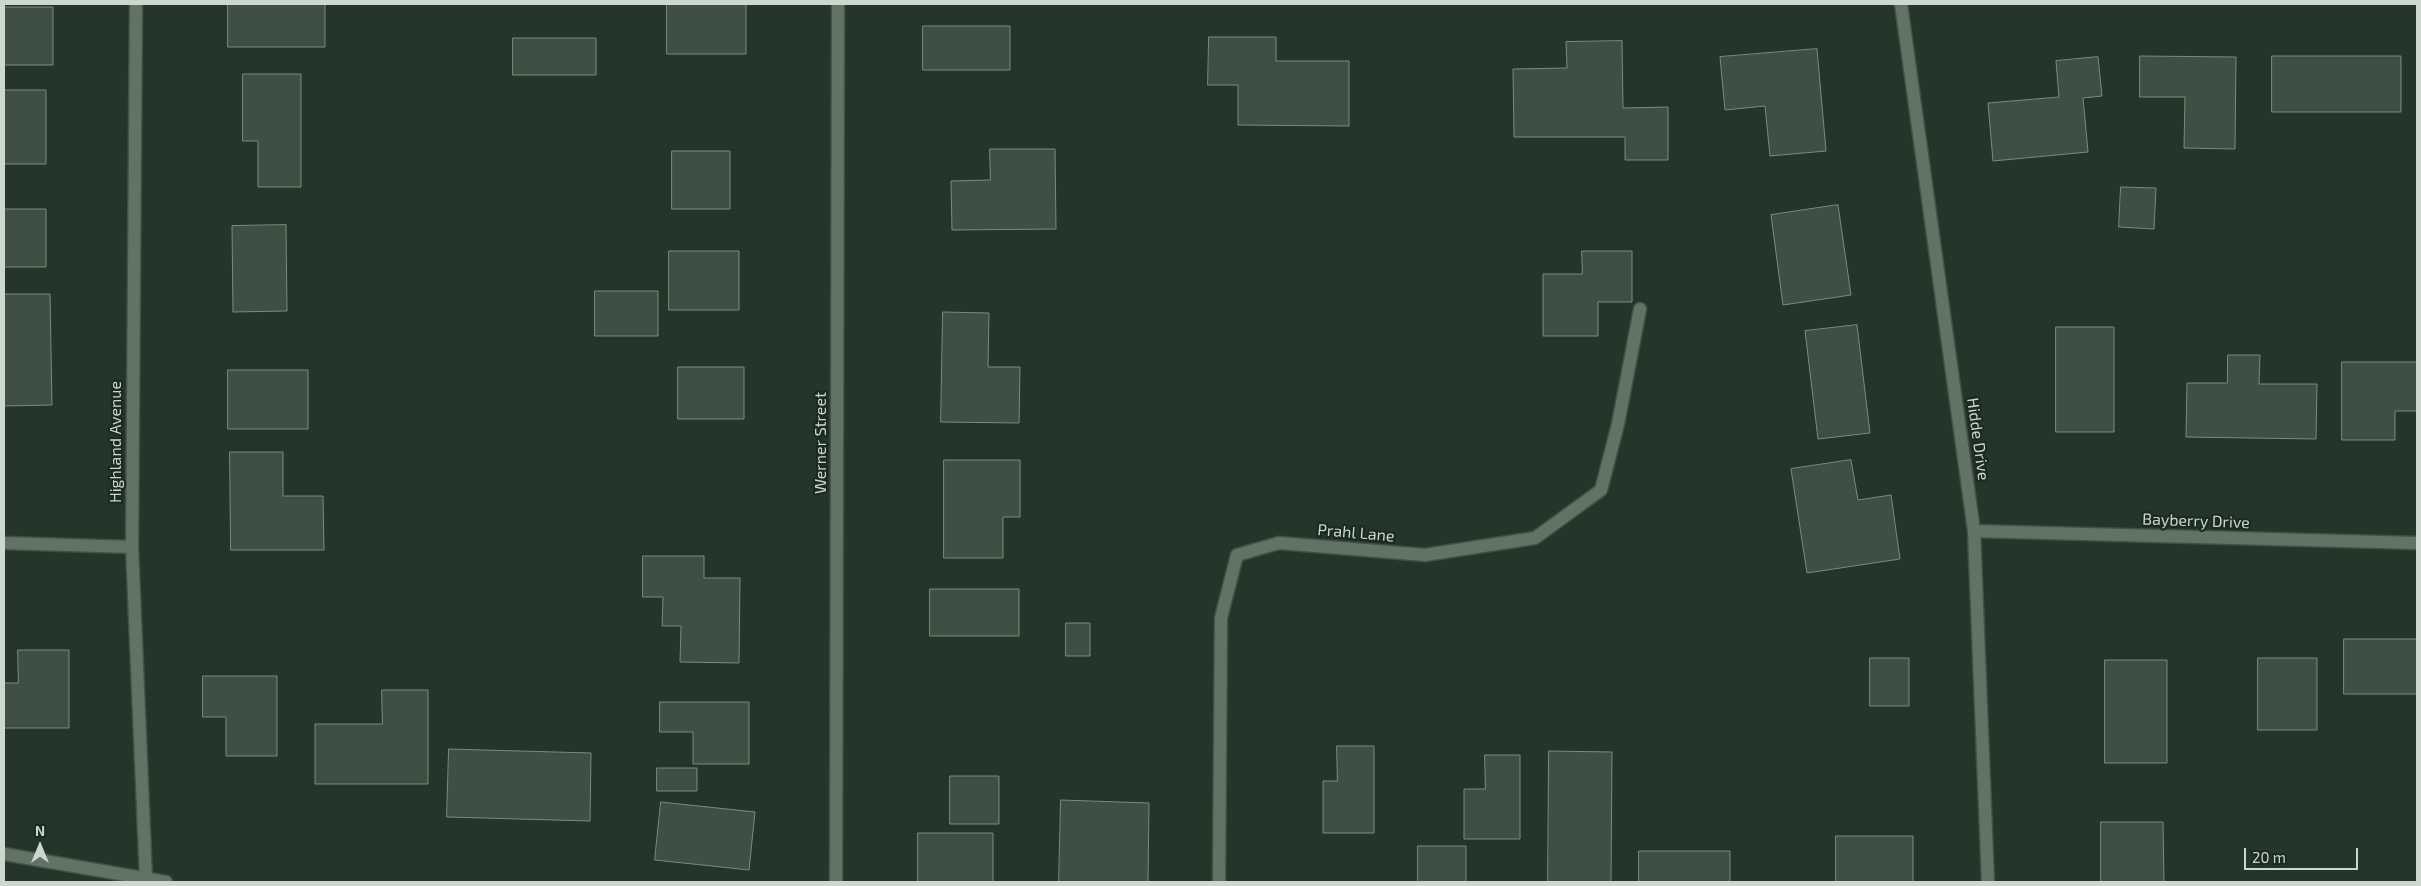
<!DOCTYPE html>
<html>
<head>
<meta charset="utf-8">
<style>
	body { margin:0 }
	#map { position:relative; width:2421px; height:886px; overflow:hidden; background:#243529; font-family:"Exo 2",sans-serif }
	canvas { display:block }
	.frame { position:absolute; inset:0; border:5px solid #ccd7cf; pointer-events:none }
	.north { position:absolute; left:15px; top:821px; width:50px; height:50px; -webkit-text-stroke:4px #1a2b1f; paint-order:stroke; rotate:0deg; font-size:14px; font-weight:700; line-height:20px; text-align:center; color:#ccd7cf }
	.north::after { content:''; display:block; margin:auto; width:18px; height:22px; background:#ccd7cf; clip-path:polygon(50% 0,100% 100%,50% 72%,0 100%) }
	.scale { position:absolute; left:2244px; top:848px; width:114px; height:22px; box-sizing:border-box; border:2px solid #ccd7cf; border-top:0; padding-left:6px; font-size:15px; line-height:18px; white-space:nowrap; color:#ccd7cf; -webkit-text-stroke:4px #1a2b1f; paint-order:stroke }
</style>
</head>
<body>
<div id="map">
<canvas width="2421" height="886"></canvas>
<div class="frame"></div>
<div class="north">N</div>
<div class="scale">20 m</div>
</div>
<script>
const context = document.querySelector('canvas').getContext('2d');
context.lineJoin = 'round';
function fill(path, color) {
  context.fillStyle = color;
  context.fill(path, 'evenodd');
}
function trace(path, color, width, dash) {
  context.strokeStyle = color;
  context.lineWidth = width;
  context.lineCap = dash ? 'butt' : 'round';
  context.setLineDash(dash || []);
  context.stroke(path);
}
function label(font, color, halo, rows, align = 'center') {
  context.font = font + ' "Exo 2",sans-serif';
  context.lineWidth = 4.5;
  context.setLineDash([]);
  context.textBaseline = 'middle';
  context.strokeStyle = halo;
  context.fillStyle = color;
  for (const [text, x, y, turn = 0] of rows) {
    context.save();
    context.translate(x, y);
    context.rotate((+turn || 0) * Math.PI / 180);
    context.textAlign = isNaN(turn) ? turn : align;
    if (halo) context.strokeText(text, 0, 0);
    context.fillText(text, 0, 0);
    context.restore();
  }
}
const building = new Path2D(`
	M228 4H325V47H228Z
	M667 4H746V54H667Z
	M4 7H53V65H4Z
	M923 26H1010V70H923Z
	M1209 37H1276V61H1349V126L1238 125V85H1208Z
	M513 38H596V75H513Z
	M1622 41 1623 108 1668 107V160H1625V137H1514L1513 69 1567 68 1566 42Z
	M1817 49 1826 151 1770 156 1765 106 1725 110 1720 57Z
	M2140 56 2236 57 2235 149 2184 148 2185 97H2140Z
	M2272 56H2401V112H2272Z
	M2098 57 2102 96 2083 98 2088 152 1993 161 1988 103 2059 97 2056 61Z
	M243 74H301V187H258V141H243Z
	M4 90H46V164H4Z
	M990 149H1055L1056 229 952 230 951 181 990 180Z
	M672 151H730V209H672Z
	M2121 187 2156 188 2154 229 2119 227Z
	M1838 205 1851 295 1783 305 1771 215Z
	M4 209H46V267H4Z
	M286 225 287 311 233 312 232 226Z
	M669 251H739V310H669Z
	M1582 251H1632V302H1598V336H1543V274H1582Z
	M595 291H658V336H595Z
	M4 294H50L52 405 4 406Z
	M943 312 989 313 988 367H1020L1019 423 941 422Z
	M1857 325 1870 433 1818 439 1805 331Z
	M2056 327H2114V432H2056Z
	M2228 355H2260L2259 384H2317L2316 439 2186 437 2187 383H2227Z
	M2342 362H2417V411H2395V440H2342Z
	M678 367H744V419H678Z
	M228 370H308V429H228Z
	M230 452H283V496H323L324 550H231Z
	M944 460H1020V517H1003V558H944Z
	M1851 460 1858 500 1891 495 1900 559 1807 573 1791 469Z
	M643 556H704V578H740L739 663 680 662 681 626H662L663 597H643Z
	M930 589H1019V636H930Z
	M1066 623H1090V656H1066Z
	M2344 639H2417V694H2344Z
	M18 650H69V728H4V683H18Z
	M1870 658H1909V706H1870Z
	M2258 658H2317V730H2258Z
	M2105 660H2167V763H2105Z
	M203 676H277V756H226V717H203Z
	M382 690H428V784H315V724H382Z
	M660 702H749V764H693V732H660Z
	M1337 746H1374V833H1323V781H1337Z
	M449 749 591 753 590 821 447 817Z
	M1549 751 1612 752 1611 882H1548Z
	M1485 755H1520V839H1464V789H1485Z
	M657 768H697V791H657Z
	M950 776H999V824H950Z
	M1061 800 1149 803 1148 882H1059Z
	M661 802 755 812 749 870 655 860Z
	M2101 822H2163L2164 882H2101Z
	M918 833H993V882H918Z
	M1836 836H1913V882H1836Z
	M1418 846H1466V882H1418Z
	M1639 851H1730V882H1639Z`);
const minor = new Path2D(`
	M136 4 132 547 146 879
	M1901 4 1974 531 1988 882
	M1974 531 2417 543
	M4 543 132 547
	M4 854 166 882
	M836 882 838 4
	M1219 882 1221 618 1237 555 1279 543 1425 555 1535 538 1601 490 1618 424 1640 309`);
const streetNames = [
	["Hidde Drive",1978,439,82],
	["Highland Avenue",116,442,-90],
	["Werner Street",821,443,-90],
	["Bayberry Drive",2196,521,2],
	["Prahl Lane",1356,533,5]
];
fill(building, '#3e5043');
trace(building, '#798d7e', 1);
trace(minor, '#425146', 15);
trace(minor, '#607364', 12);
label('16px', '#ccd7cf', '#1a2b1f', streetNames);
</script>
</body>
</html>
